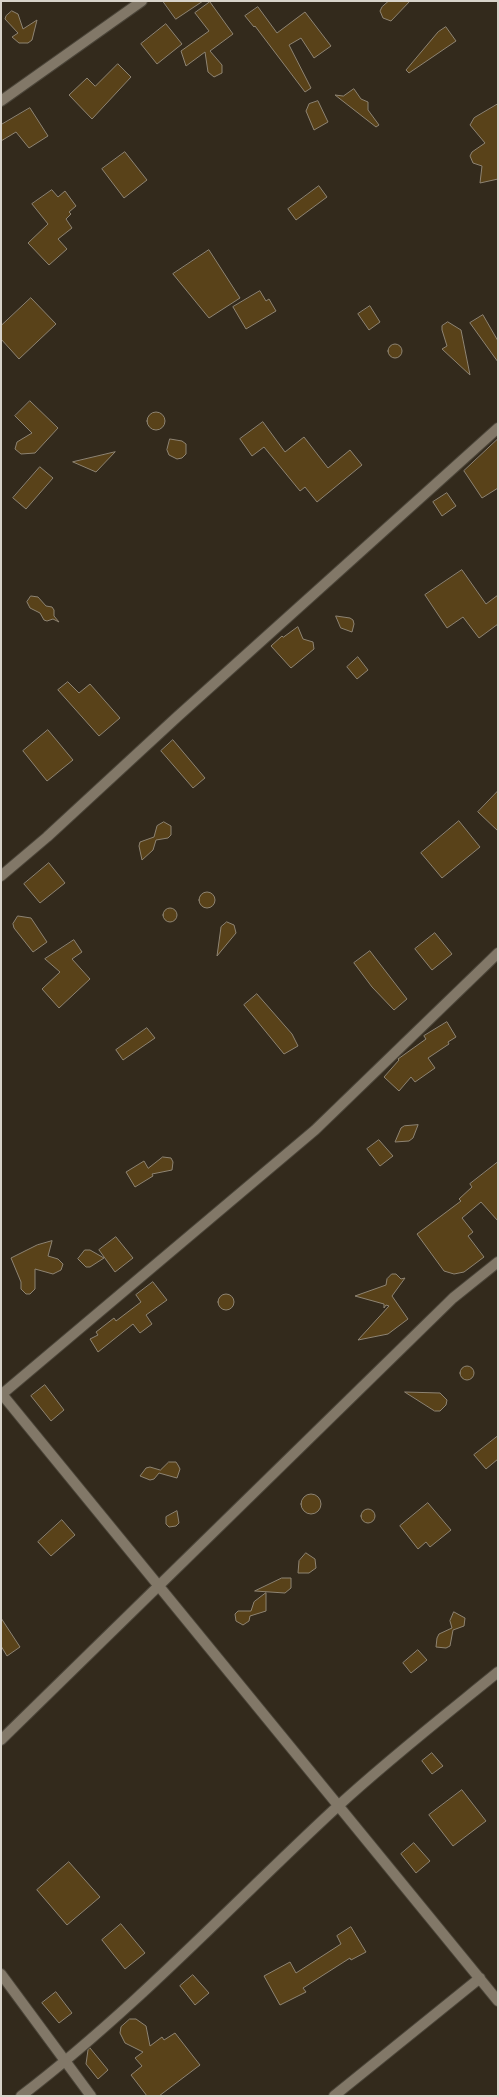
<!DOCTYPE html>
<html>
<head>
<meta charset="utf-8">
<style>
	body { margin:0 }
	#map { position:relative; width:499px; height:2097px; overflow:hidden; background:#332a1c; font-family:Helvetica,sans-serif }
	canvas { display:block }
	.frame { position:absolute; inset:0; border:2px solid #d8d3ca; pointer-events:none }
</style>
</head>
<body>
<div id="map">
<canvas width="499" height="2097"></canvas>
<div class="frame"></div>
</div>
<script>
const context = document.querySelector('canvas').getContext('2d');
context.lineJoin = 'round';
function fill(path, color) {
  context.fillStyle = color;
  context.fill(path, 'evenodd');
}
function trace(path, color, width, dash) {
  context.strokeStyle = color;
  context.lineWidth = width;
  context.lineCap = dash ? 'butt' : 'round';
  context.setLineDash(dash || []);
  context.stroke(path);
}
const building = new Path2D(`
	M163 1H203L176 19Z
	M389 1H410L391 21 383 18 380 11 382 7Z
	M210 2 233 34 210 51 222 65V73L214 77 208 72 205 52 186 66 181 51 209 31 195 13Z
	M258 7 277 33 305 12 331 46 314 58 301 38 289 45 311 88 305 92 255 26 254 27 245 16Z
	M12 11 18 14 23 29 37 20 32 40 28 43H19L12 37 18 33 5 19 6 16Z
	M166 24 182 44 157 64 141 44Z
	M446 27 456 41 409 73 406 70 438 32Z
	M118 64 131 77 92 119 69 95 87 78 95 86Z
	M354 89 361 99 368 102V110L379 125 376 127 335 95 343 96Z
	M318 101 328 122 314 130 306 111 309 104Z
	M498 104V179L480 183 482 166 473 163 470 156 472 152 485 143 470 125 474 118Z
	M30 108 48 136 29 148 16 132 1 141V125Z
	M125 152 147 180 124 198 102 169Z
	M319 186 327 197 296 220 288 209Z
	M52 190 58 197 65 191 76 206 69 212 71 214 66 219 72 228 58 239 67 249 49 265 28 243 48 224 32 204Z
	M209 250 240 298 209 318 173 274Z
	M260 291 266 301 269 299 276 311 246 329 233 307Z
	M31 298 56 324 19 359 1 339V326Z
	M370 306 380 322 369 330 358 314Z
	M483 315 498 341V362L470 323Z
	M448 322 461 330 470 375 442 349 447 346 442 330V326Z
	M388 351a7 7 0 1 1 14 0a7 7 0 1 1-14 0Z
	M30 401 58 428 35 453 21 454 15 449 17 442 32 433 15 416Z
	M147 421a9 9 0 1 1 18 0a9 9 0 1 1-18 0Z
	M263 422 285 452 304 437 328 468 350 450 362 465 317 502 305 487 300 491 264 447 252 456 240 439Z
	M170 439 182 441 186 444V454L182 458 177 459 169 455 167 450Z
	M498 439V488L482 498 464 471Z
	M115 452 96 472 73 462Z
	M40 467 53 478 26 509 13 498Z
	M447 493 456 506 442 516 433 502Z
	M462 570 486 604 498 595V624L479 638 463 617 447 628 425 595Z
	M31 596 38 597 46 606 52 607 54 610V616L59 622 53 619 47 621 44 620 40 613 30 608 27 602Z
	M336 616 350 618 353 620 354 624 352 632 341 628Z
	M298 627 303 639 313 642 314 649 291 668 271 646 282 636 283 637Z
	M358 657 368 670 357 679 347 667Z
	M68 682 79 693 90 684 120 718 99 736 58 690Z
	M48 730 73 760 47 781 23 751Z
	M173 740 205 778 193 788 161 751Z
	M498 791V831L478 812Z
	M459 821 480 847 442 878 421 853Z
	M164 822 171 826V835L168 838 156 840 153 850 142 860 139 846 140 842 154 837 157 826Z
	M49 863 65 883 40 903 24 884Z
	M199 900a8 8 0 1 1 16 0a8 8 0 1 1-16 0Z
	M163 915a7 7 0 1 1 14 0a7 7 0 1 1-14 0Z
	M18 916 31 918 47 942 33 952 14 928 13 924Z
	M227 922 234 925 236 933 217 956 221 927Z
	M435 933 452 954 432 970 415 949Z
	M74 940 82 952 72 959 90 979 59 1008 42 989 60 972 45 959Z
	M370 951 407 999 394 1010 372 987 354 963Z
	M257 994 292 1034 298 1046 284 1054 244 1005Z
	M447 1022 456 1037 448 1042 449 1044 428 1058 435 1068 415 1082 411 1077 399 1091 384 1077 399 1060 398 1059 426 1039 424 1036Z
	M147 1028 155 1038 123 1060 116 1050Z
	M418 1125 413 1138 409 1141 395 1142 401 1128 404 1126Z
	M379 1140 393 1156 380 1166 367 1149Z
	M163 1157 171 1158 173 1162 172 1170 152 1174 153 1176 135 1187 126 1172 144 1161 148 1168Z
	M498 1162V1221L481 1202 462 1218 473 1232 468 1236 484 1257 464 1272 454 1274 444 1271 417 1234 461 1201 459 1199 472 1187 470 1184Z
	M116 1237 133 1258 115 1272 99 1250Z
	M52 1241 48 1256 58 1259 63 1264 61 1270 53 1274 35 1269V1289L30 1294H26L21 1289V1282L11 1258 37 1245Z
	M85 1250H90L104 1258 90 1267H86L78 1259Z
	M392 1274H396L401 1279 405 1278 392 1296 408 1319 388 1334 358 1340 389 1306 386 1305 384 1308V1304L355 1296 386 1285 387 1279Z
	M153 1282 167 1300 146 1315 152 1324 140 1333 133 1324 98 1352 90 1339 98 1335 96 1332 114 1318 116 1321 141 1302 136 1295Z
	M218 1302a8 8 0 1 1 16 0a8 8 0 1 1-16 0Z
	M460 1373a7 7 0 1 1 14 0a7 7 0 1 1-14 0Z
	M45 1385 64 1410 51 1421 31 1396Z
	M405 1392 440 1393 447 1400 446 1405 440 1411H435Z
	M498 1436V1459L486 1469 474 1455Z
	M169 1462H176L178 1465 180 1469 177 1478 159 1473 154 1479 150 1480 140 1476 146 1468 150 1467 160 1470Z
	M301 1504a10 10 0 1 1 20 0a10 10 0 1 1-20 0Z
	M428 1503 451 1530 430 1547 426 1542 418 1549 400 1526Z
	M361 1516a7 7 0 1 1 14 0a7 7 0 1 1-14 0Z
	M177 1511 179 1523 176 1526 169 1527 166 1524V1517Z
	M62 1520 75 1535 51 1556 38 1542Z
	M306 1553 315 1559 316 1568 309 1573H298L299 1561Z
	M282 1578H291V1588L285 1593 255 1591Z
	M266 1593V1611L250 1616 249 1621 243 1625 236 1621 235 1614 238 1611H251L254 1602Z
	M454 1612 465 1618 464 1626 453 1630 450 1646 446 1648 436 1647 437 1638 439 1634 452 1628 450 1621Z
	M1 1618 20 1647 7 1656 1 1646Z
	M418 1650 427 1660 411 1673 403 1663Z
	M432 1753 443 1766 432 1774 422 1761Z
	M462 1790 486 1821 453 1846 429 1815Z
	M414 1843 430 1861 416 1873 401 1854Z
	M69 1862 100 1897 67 1925 37 1890Z
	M121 1924 145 1953 125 1969 102 1940Z
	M351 1927 366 1952 351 1960 350 1958 303 1988 306 1992 280 2005 264 1976 290 1962 296 1973 341 1944 337 1936Z
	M193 1975 209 1993 195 2005 180 1986Z
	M56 1992 72 2013 59 2023 42 2003Z
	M130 2019H136L146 2026 150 2046 162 2037 164 2040 175 2033 200 2065 159 2096H147L131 2075 142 2066 135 2058 143 2052 125 2043 120 2033 121 2027Z
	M90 2048 108 2070 98 2079 86 2064 88 2050Z`);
const street = new Path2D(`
	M1 101 142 1
	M1 876 47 837 177 717 498 428
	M1 1393 498 2001
	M1 1395 315 1130 498 953
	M1 1740 453 1298 498 1262
	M1 1974 91 2096
	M21 2096C135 2009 233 1903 338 1806 389 1759 444 1716 498 1672
	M334 2096 480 1978`);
fill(building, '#594219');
trace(building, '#8e8473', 1);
trace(street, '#4b4539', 12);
trace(street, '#827868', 10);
</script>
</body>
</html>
